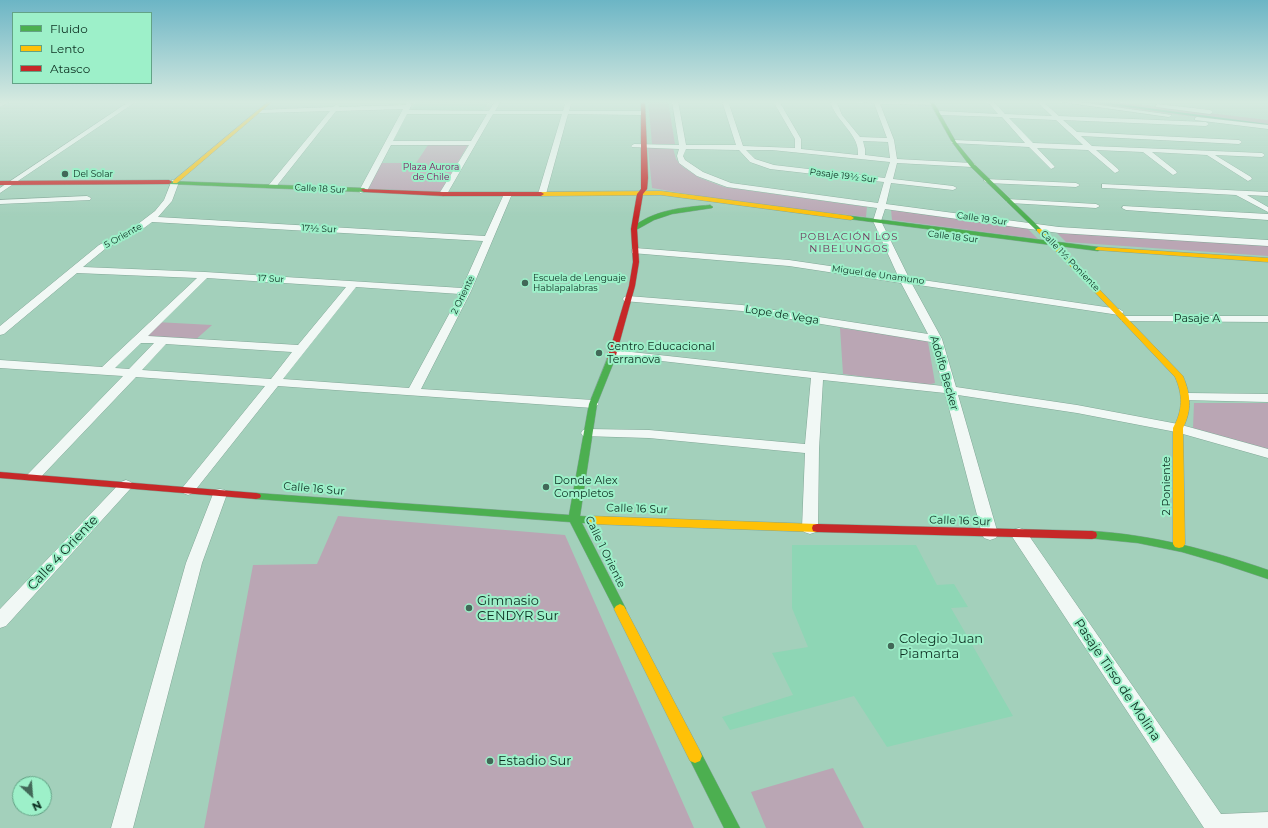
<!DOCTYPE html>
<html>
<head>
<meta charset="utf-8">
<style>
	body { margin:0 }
	#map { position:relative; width:1268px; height:828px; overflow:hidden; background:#a3d0bb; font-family:Montserrat,sans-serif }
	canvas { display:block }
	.legend { position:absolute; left:12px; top:12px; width:140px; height:72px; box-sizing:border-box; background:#9df0c9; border:1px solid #63a386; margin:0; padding:5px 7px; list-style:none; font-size:12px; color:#0d3022 }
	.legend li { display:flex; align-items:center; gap:8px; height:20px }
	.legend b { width:20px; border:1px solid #63a386 }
	.north { position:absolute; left:12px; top:776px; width:40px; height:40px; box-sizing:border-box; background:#9df0c9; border:1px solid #63a386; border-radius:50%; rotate:154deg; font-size:11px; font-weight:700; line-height:16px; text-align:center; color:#0d3022 }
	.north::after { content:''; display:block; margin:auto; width:14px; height:18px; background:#426858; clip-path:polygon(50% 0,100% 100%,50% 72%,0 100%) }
</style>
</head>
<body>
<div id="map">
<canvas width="1268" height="828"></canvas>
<ul class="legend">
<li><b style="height:5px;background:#4caf50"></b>Fluido</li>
<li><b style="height:5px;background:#ffc107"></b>Lento</li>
<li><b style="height:5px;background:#c62828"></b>Atasco</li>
</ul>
<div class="north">N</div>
</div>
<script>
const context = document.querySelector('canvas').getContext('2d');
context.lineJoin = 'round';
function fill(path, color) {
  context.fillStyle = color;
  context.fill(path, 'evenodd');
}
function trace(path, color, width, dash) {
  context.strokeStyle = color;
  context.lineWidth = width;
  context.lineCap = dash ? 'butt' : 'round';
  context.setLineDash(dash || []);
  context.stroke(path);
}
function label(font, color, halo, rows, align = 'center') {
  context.font = font + ' Montserrat,sans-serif';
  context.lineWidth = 4;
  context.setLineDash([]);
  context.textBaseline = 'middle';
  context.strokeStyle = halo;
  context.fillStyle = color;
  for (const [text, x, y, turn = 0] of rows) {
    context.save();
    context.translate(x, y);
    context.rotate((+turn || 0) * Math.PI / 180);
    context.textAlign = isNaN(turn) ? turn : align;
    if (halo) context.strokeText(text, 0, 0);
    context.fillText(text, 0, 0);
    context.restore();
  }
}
const built = new Path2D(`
	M416 101H490L483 111H411Z
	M792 545H916L937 585 954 584 968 607 951 608 1013 716 887 747 854 696 730 730 722 717 793 695 772 653 808 647 792 608Z`);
const green = new Path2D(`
	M648 101H668L675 144H652Z
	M1064 101H1108L1268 120V126Z
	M428 145H468L440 192 367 189 380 163H416Z
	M648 148H673L676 159 683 167 700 178 724 187 867 207 866 217 728 201 652 188Z
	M891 210 1027 228 1038 239 892 220Z
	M1056 232 1268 245V256L1066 242Z
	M156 322 212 325 193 342 137 339Z
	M840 328 923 339 928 342 935 383 927 385 843 374Z
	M1194 403H1268V449L1193 428Z
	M338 516 565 535 694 828H204L253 565 317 564Z
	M833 768 864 828H766L751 792Z`);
const stream = new Path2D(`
	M1088 101 1268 125`);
const street = new Path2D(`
	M4 101H11L0 107V103Z
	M130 101H137L0 193V188Z
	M495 101H501L495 111H563L566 101H572L569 111H643L646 113 643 115 568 114 546 194 542 196 538 194 562 114H493L447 194 443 196 439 194 469 145H391L367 191 360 193 359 191 403 109 336 111 275 188 268 186 330 111 260 113 257 111 258 110 333 107 337 104 339 107 405 105 409 102 412 104 409 110 489 111ZM407 114H487L471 141H393Z
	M672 101H678L686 145H736L722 101H728L743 146 795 148V139L773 101H779L801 139V149L858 155C860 134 835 121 830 101H836L842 115 860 137 887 138 874 103 850 101 934 102 936 105 880 104 894 140 897 159 972 163 976 165 972 167 897 163 893 179 953 186 957 188 953 190 891 183 886 204 1059 227 1268 240V246L1059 233 885 209 881 221 909 278 1119 309 1124 312 1119 315 912 284 942 339 956 387 1077 405 1178 424 1268 449V458L1176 432 1077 413 958 395 998 534 996 538 990 540 984 538 982 534 945 393 823 380 819 449 818 528 816 532 810 534 804 532 802 528 805 453 649 438 583 436 581 433 583 430 588 429 649 430 805 444 811 378 609 355 607 353 613 350 943 386 931 342 742 311 624 301 623 299 624 297 628 296 742 305 928 334 901 283 789 266 632 253V249L635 248 789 260 898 276 873 221 877 208 727 187 697 176 679 163 677 156 679 149 632 147 631 146 634 144 679 145ZM863 141 888 142 890 158 865 155V149ZM686 149 739 150 750 162 770 169 884 182 878 203 731 183 703 172 685 160 683 156ZM746 150H772L890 162 885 178 774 165 755 159Z
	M987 101H993L1005 114 1052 116 1036 101H1042L1059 116 1206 122 1209 124 1206 126 1063 120 1077 132 1239 140 1242 142 1239 144 1081 136 1092 146 1262 153 1265 155 1262 157 1215 155 1251 177 1252 179 1248 181 1207 155 1152 152 1176 171 1177 173 1173 175 1143 152 1096 150 1118 169 1119 171 1115 173 1088 150 1037 148 1055 167 1051 169 1029 147 952 143 951 142 954 140 1025 143 1002 117 940 115 937 113 940 111 998 114ZM1009 118 1056 120 1083 145 1033 143Z
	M1055 101H1072L1172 115 1169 117Z
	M1158 104 1210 110 1213 112 1210 114 1156 107V105Z
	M1197 117 1268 125V129L1195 120V118Z
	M985 179 1076 183 1080 185 1076 187 988 183 984 181Z
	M172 180 179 182 172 201 158 217 485 236 504 194 511 192 512 194 471 291 421 389 593 400 599 404 593 408 278 386 193 493 188 495 183 493 181 490 183 487 265 386 136 377 38 480H28L26 477 28 474 123 376 0 368V360L102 367 197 278 77 273 4 334 0 335V326L99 245 134 227 155 211 164 200ZM152 222 483 241 462 288 205 272 83 267 105 249 140 231ZM207 278 346 287 298 345 148 336ZM356 287 460 294 409 388 283 379ZM141 343H154L129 369 115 368ZM166 344 292 352 271 379 142 370Z
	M1102 184 1268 192V196L1247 195 1268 207V212L1236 195 1105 188H1102Z
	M87 196 91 198 90 200 0 204V200Z
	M1007 199 1096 204 1100 206 1096 208 1010 203 1006 201Z
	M1123 206 1268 214V220L1126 210 1122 208Z
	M1126 316H1268V322L1122 321 1121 319 1122 317Z
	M1187 393 1268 394V402L1183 400 1181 397 1183 394Z
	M126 480 131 482 133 485 131 488 6 626 0 628V609L121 482Z
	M220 489 225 490 227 494 202 563 133 828H111L186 563 213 494 215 490Z
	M1019 528 1025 530 1221 814 1268 812V828H1204L1013 538 1011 534 1013 530Z`);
const fast = new Path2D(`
	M929 101H933L956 142 974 164 1041 229V231H1037L970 166 952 142Z
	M167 181 364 188 367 190 364 192 169 184 167 183Z
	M710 205 713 207 712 208 672 214 654 220 636 230 631 229C651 210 684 207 710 205Z
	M851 216 1098 247 1101 249 1098 251 849 219 848 218Z
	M608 357H611L615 359 597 404 580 516 594 517 595 520 594 523H582L626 609 624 612 620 614 616 612 570 522 256 499 252 498 251 496 252 494 256 493 569 515 589 404Z
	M1092 531C1153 535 1210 550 1268 570V579L1220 563 1182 552 1138 543 1088 538 1087 535 1088 532Z
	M695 749 700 751 740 828H724L688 756 690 751Z`);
const slow = new Path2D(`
	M269 101H273L177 183H173V181Z
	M661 191 851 216 854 218 851 220 661 195 541 196 538 194 541 192Z
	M1037 229H1041L1183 376C1191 395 1192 410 1183 428L1185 544 1183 547 1179 548 1175 547 1173 544V428C1183 410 1183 395 1175 377L1037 231Z
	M1098 247 1268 258V262L1096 250 1095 249Z
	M590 516 817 524 821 525 822 528 821 531 817 532 590 524 586 523 585 520 586 517Z
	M620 604 624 606 700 751 702 756 700 761 695 763 690 761 614 609 616 606Z`);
const jam = new Path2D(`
	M641 101H645L648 178 647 189 643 194 637 229 639 262 635 286 615 359 611 361 607 359 629 286 633 262 631 229 637 194 641 189Z
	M0 181 169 180 172 182 169 184 0 185Z
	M362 189 443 192H541L544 194 541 196H443L364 192 361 190Z
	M0 472 256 493 260 494 261 496 260 498 256 499 0 478Z
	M817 524 1092 531 1096 532 1097 535 1096 538 1092 539 817 532 813 531 812 528 813 525Z`);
const markers = [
	[65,174,4,"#426858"],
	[525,283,4,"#426858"],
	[599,353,4,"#426858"],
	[546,487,4,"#426858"],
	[469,608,4,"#426858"],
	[891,646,4,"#426858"],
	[490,761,4,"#426858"]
];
const farParknames = [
	["Plaza Aurora",431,167],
	["de Chile",431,177]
];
const farPoinames = [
	["Del Solar",73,174],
	["Escuela de Lenguaje",533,278],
	["Hablapalabras",533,288]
];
const farStreetnames = [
	["Pasaje 19½ Sur",843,176,7],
	["Calle 18 Sur",320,189,3],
	["Calle 19 Sur",982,219,8],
	["17½ Sur",319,229,3],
	["5 Oriente",123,236,-29],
	["Calle 18 Sur",953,237,7],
	["Calle 1½ Poniente",1070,261,46],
	["Miguel de Unamuno",878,275,8],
	["17 Sur",271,279,3],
	["2 Oriente",463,295,-64]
];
const farNeighbourhoodnames = [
	["POBLACIÓN LOS",849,237],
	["NIBELUNGOS",849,249]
];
const streetNames = [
	["Lope de Vega",782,315,9],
	["Pasaje A",1197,319],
	["Adolfo Becker",944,373,74],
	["2 Poniente",1167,486,-90],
	["Calle 16 Sur",314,489,5],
	["Calle 16 Sur",637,509,2],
	["Calle 16 Sur",960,521,2],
	["Calle 1 Oriente",605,552,64]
];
const poiNames = [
	["Centro Educacional",607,347],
	["Terranova",607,360],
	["Donde Alex",554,481],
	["Completos",554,494]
];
const nearStreetnames = [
	["Calle 4 Oriente",63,553,-47],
	["Pasaje Tirso de Molina",1117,680,56]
];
const nearPoinames = [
	["Gimnasio",477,601],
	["CENDYR Sur",477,616],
	["Colegio Juan",899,639],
	["Piamarta",899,654],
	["Estadio Sur",498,761]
];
fill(built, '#8ed6b5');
fill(green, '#baa6b4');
trace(stream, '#52b790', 2);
trace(street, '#81a696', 1);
trace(fast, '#81a696', 1);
trace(slow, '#81a696', 1);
trace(jam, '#81a696', 1);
fill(street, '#f1f8f5');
fill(fast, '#4caf50');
fill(slow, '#ffc107');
fill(jam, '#c62828');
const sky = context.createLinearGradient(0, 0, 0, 217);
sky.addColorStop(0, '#6cb5c5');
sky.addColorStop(0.47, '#d6eae0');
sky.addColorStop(1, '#d6eae000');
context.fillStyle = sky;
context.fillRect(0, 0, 1268, 217);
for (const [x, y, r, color] of markers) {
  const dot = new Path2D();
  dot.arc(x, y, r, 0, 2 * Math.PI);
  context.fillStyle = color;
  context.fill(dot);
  trace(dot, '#9df0c9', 1.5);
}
label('9px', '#7d115e', '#9df0c9', farParknames);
label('9px', '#0d3022', '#9df0c9', farPoinames, 'left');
label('9px', '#0d3022', '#9df0c9', farStreetnames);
context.letterSpacing = '1px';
label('10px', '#71345b', '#9df0c9', farNeighbourhoodnames);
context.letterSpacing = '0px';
label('11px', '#0d3022', '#9df0c9', streetNames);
label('11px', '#0d3022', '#9df0c9', poiNames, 'left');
label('13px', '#0d3022', '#9df0c9', nearStreetnames);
label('13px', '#0d3022', '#9df0c9', nearPoinames, 'left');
</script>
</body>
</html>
